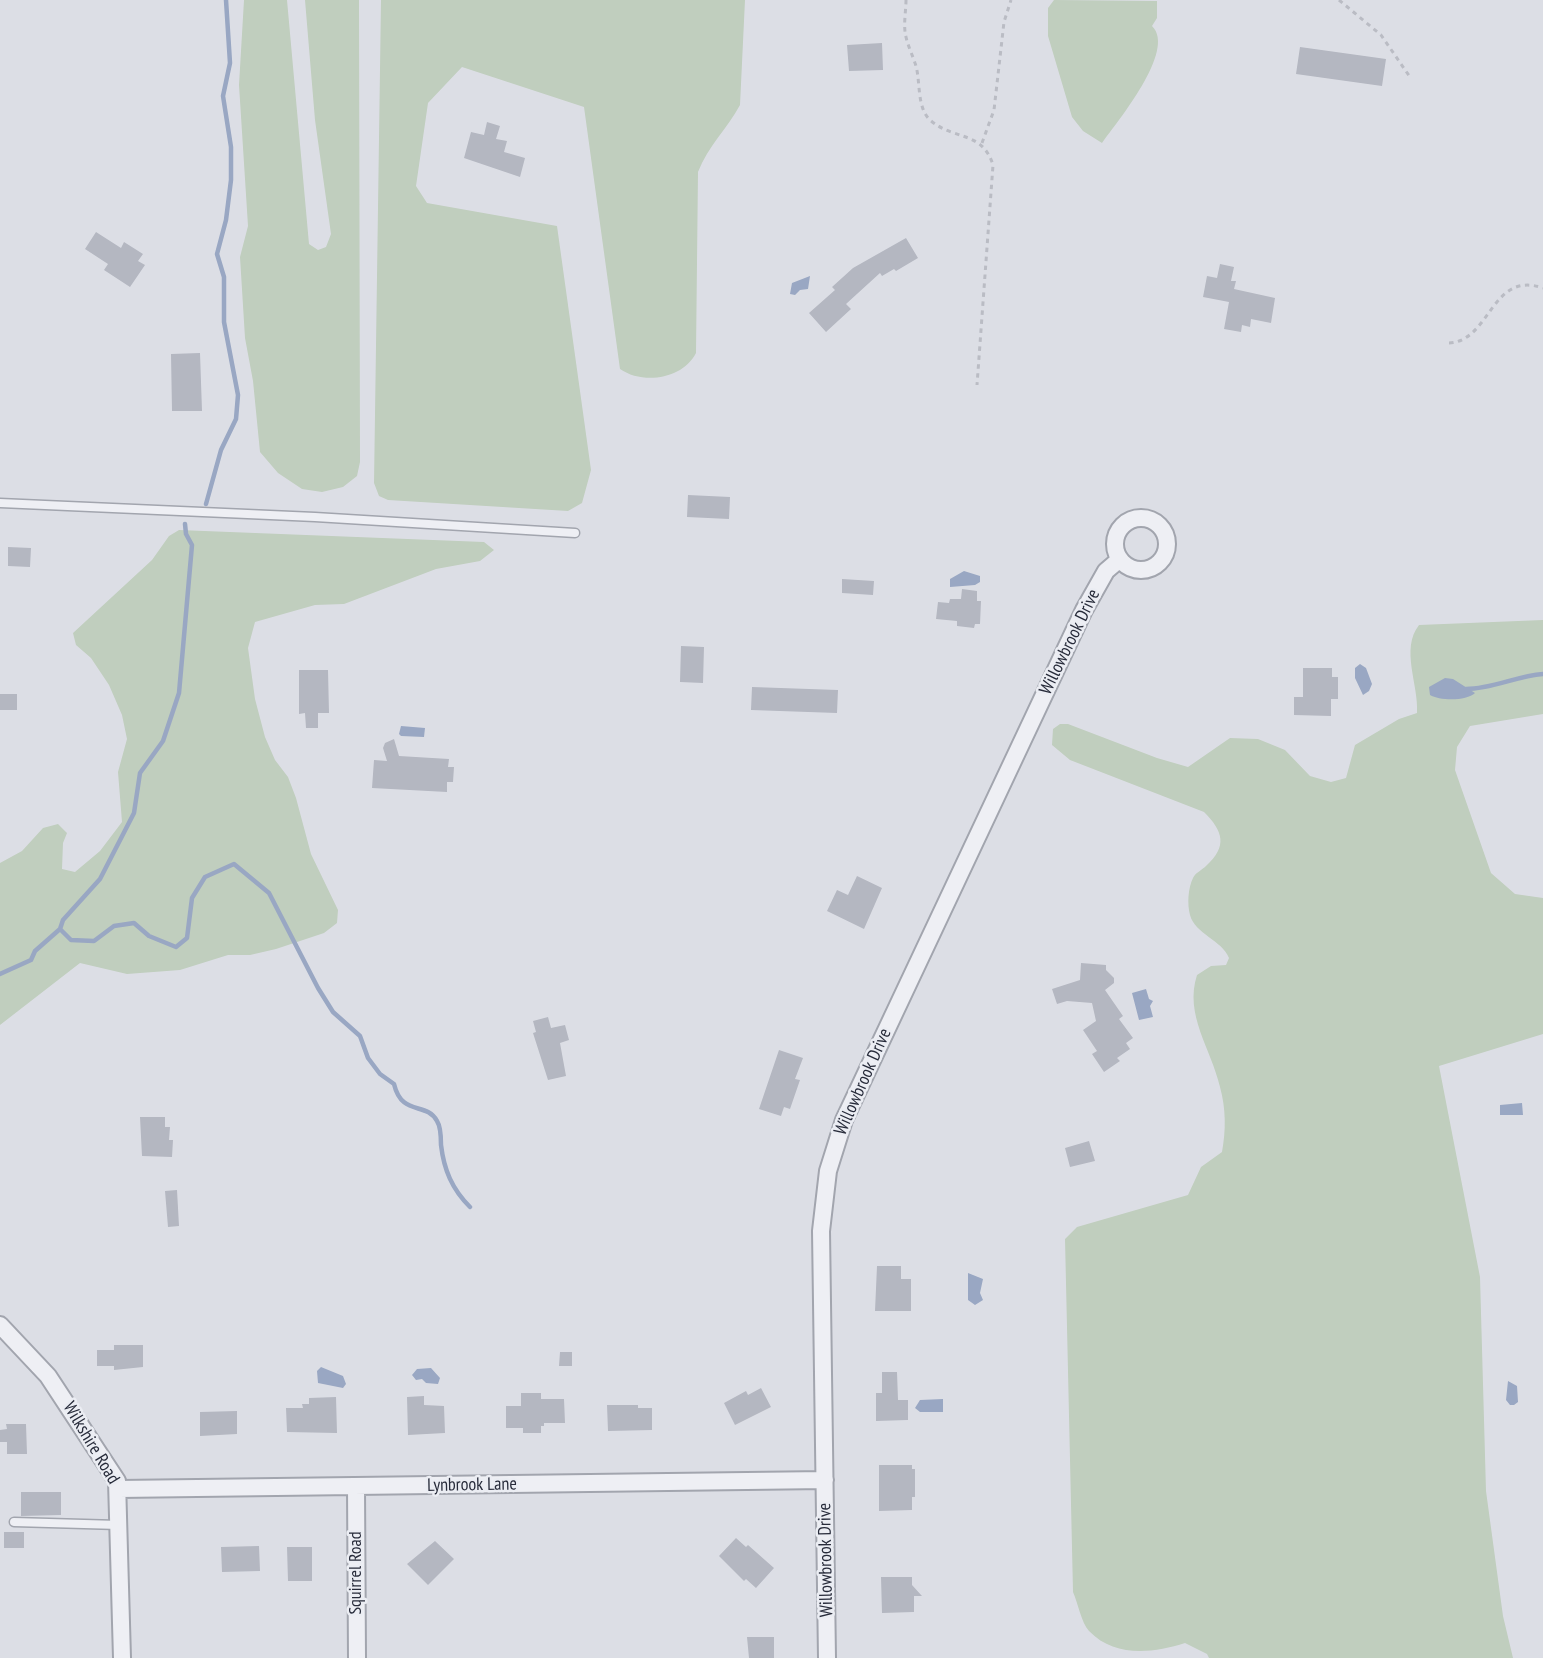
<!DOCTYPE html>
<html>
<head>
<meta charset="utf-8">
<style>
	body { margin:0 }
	canvas { display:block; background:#dcdee5 }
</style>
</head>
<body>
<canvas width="1543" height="1658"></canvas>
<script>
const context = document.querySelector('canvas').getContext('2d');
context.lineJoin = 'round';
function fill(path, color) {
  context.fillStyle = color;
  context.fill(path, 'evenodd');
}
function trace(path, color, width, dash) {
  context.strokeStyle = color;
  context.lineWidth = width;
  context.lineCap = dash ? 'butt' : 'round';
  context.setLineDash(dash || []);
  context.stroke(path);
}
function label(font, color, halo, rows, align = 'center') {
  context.font = font + ' "PT Sans Narrow",sans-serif';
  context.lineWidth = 5;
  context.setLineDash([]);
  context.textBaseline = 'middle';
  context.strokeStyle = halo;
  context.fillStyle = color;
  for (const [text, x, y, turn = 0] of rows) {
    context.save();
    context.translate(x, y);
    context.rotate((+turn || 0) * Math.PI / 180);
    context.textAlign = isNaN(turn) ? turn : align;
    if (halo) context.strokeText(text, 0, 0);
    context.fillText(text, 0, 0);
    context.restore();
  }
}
const green = new Path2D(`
	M244 0H287L309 244 318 250 326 247 331 234 315 120 305 0H359L360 462 357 476 343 487 322 492 302 489 278 473 260 452 253 381 245 338 240 257 248 226 239 85Z
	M381 0H745L740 105C727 129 708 146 698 172L696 353C683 379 643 385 620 369L584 107 462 67 428 103 416 186 427 203 557 226 591 470 582 503 568 511 388 500 379 496 374 483Z
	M1054 0 1157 1V18L1152 26C1177 50 1117 122 1102 143L1083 131 1072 117 1048 36V8Z
	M179 530 484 542 494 550 480 561 436 569 344 604 315 605 255 622 248 648 255 699 265 737 275 760 288 777 296 798 311 854 338 910 337 923 324 933 276 949 250 955H228L180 970 127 974 80 963 0 1025V863L22 851 43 828 58 824 67 833 63 843 62 869 75 872 100 851 122 822 118 772 127 739 122 715 109 685 91 658 76 645 73 633 152 560 169 536Z
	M1543 620V714L1470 726 1457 747 1455 770 1491 873 1515 894 1543 898V1034L1439 1066 1480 1277 1486 1491 1503 1616 1513 1658H1209L1207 1654 1185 1643C1153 1653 1115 1658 1089 1631 1081 1622 1078 1603 1073 1592L1065 1239 1077 1227 1188 1195 1201 1167 1222 1152C1226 1130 1226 1109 1220 1087 1211 1048 1184 1015 1197 975L1211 966 1226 965 1229 958C1222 940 1195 934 1190 915 1187 904 1188 888 1193 878 1195 873 1202 870 1206 866 1228 846 1223 831 1204 812L1070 760 1052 745 1053 729 1060 724H1068L1157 758 1188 767 1230 738 1258 739 1285 750 1310 776 1331 782 1346 778 1355 745 1399 719 1417 713C1419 685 1400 649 1419 625Z`);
const water = new Path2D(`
	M810 276 808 289 800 290 795 295 790 294 792 283Z
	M964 571 980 576V582L975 585 950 587V579Z
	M1360 664 1366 668 1372 684 1369 691 1363 695 1355 678V668Z
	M1445 678 1453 679 1475 693C1467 701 1440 701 1430 695L1429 687Z
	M401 726 425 728 424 737 401 736 399 734Z
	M1146 989 1149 999 1153 1001 1150 1006 1153 1017 1139 1020 1132 993Z
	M1522 1103 1523 1115H1500V1105Z
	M968 1273 983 1279 980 1293 983 1300 975 1305 968 1300Z
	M321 1367 343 1376 346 1384 343 1388 318 1383 317 1371Z
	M431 1368 440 1378 438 1384 426 1383 422 1379 416 1380 412 1375 417 1369Z
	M1508 1381 1517 1386 1518 1402 1514 1405H1510L1506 1400Z
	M943 1399V1412H920L915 1408 920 1400Z`);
const stream = new Path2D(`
	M206 504 221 450 236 419 238 395 224 322V277L217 254 226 220 231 180V147L223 96 230 63 226 0
	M1466 689C1493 689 1516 676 1543 674
	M60 929 71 940 94 941 114 926 134 923 149 936 176 947 187 938 192 898 205 877 234 864 269 893 318 988 333 1012 360 1036 368 1058 380 1074 394 1084C402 1117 426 1101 437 1121 441 1127 441 1138 441 1145 444 1170 452 1189 470 1207
	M0 974 31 960 35 951 60 929 63 920 100 879 134 813 140 773 163 741 179 693 192 545 186 534 185 524`);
const building = new Path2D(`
	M882 43 883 70 849 71 847 45Z
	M1300 47 1386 59 1382 86 1296 74Z
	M487 122 500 126 496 139 507 141 504 152 525 158 520 177 464 158 471 132 484 135Z
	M96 232 121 248 124 242 143 254 138 261 145 265 130 287 104 270 108 264 85 249Z
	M906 238 918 258 896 271 894 269 882 276 880 273 846 304 851 309 826 332 809 313 835 290 832 287 853 268Z
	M1220 264 1234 267 1231 281H1236L1234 289 1275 298 1271 323 1251 319 1250 327 1242 325 1241 332 1224 329 1229 302 1203 297 1207 276 1217 278Z
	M200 353 202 411H172L171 354Z
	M688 495 730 497 729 519 687 517Z
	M8 547 31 548 30 567 8 566Z
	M842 579 874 581 873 595 842 593Z
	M962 589 977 591V601H981L980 624H975L974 628 957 626V621L936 619 938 602 949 603 950 599H961Z
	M681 646 704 647 703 683 680 682Z
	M1303 668H1332V677H1338V699H1331V716L1294 715V697H1303Z
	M299 670H328L329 713H318V728H306L305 713 299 714Z
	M752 687 838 690 837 713 751 710Z
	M0 694H17V710H0Z
	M394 739 399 756 449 759 448 767H454L453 782H447V792L372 788 374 760 387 761 383 748 385 743Z
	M857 876 882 888 864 929 827 911 837 890 848 895Z
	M1081 963 1106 965V970L1114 978V983L1105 990 1123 1016 1119 1019 1133 1038 1126 1043 1130 1049 1117 1058 1120 1061 1104 1072 1092 1054 1097 1051 1083 1030 1096 1021 1092 1003 1067 1001 1057 1004 1052 989 1080 980Z
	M548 1017 551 1028 565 1025 569 1040 560 1043 566 1076 548 1080 533 1033 536 1032 533 1021Z
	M779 1050 803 1058 795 1079 800 1080 790 1109 784 1107 781 1116 759 1109Z
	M140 1117H165V1127H170L169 1140H173L172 1157 142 1156Z
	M1089 1141 1095 1161 1070 1167 1065 1148Z
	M177 1190 179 1226 168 1227 165 1191Z
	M877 1266H901V1279H911V1311H875Z
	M114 1345H143V1367L114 1370V1366H97V1350H114Z
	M560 1352H572V1366H559Z
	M882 1372H897L898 1400H908V1420L876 1421V1393H882Z
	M761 1388 771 1407 735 1425 724 1403 746 1391 748 1395Z
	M521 1393H541V1399H564L565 1423H544V1426H541V1433H523V1428H506V1406H521Z
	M424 1396V1405L444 1406 445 1433 408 1435 407 1397Z
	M336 1397 337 1433 287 1432 286 1408H303L302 1404H309V1398Z
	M607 1405H638V1408H652V1430L608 1431Z
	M237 1411V1434L200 1436V1412Z
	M6 1424H26L27 1454H7V1442H0V1430L7 1429Z
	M879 1465H912V1469H915V1497H912V1510L879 1511Z
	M21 1492H61V1515L21 1516Z
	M4 1532H24V1548H4Z
	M736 1538 746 1547 748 1545 774 1568 756 1588 746 1579 744 1581 719 1556Z
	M435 1541 454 1559 428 1585 407 1564Z
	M259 1546 260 1571 222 1572 221 1547Z
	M287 1547H312V1581H288Z
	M881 1577H912V1585L922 1596H914V1612L882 1613Z
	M747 1637H774V1658H749Z`);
const path = new Path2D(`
	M906 0C906 11 903 26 906 37 908 46 912 54 915 63 921 79 916 107 930 120 954 141 982 130 993 165L977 385
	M1339 0 1381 35 1410 77
	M982 143 994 110 1004 22 1011 0
	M1449 343C1491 341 1491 270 1543 288`);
const service = new Path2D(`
	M0 503 315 517 575 533
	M14 1522 119 1525`);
const minor = new Path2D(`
	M1115 544a26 26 0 1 1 52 0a26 26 0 1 1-52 0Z
	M0 1325 48 1376 117 1481 122 1658
	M356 1487 357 1658
	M119 1489 825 1480
	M827 1658 821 1231 828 1171 844 1120 1084 610 1106 571 1120 559`);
const streetNames = [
	["Willowbrook Drive",1070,642,-64],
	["Willowbrook Drive",863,1082,-66],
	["Wilkshire Road",91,1443,59],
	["Lynbrook Lane",472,1485,-1],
	["Willowbrook Drive",826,1560,-91],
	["Squirrel Road",356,1573,-90]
];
fill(green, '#c0cebe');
fill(water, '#99a7c3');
trace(stream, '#99a7c3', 4.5);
fill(building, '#b4b7c1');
trace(service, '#a2a5ae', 11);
trace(minor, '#a2a5ae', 20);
trace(path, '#babcc4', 3, [4.5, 4.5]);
trace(service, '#eeeff4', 8);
trace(minor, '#eeeff4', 16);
label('18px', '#272b3a', '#ebedf3', streetNames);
</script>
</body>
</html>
